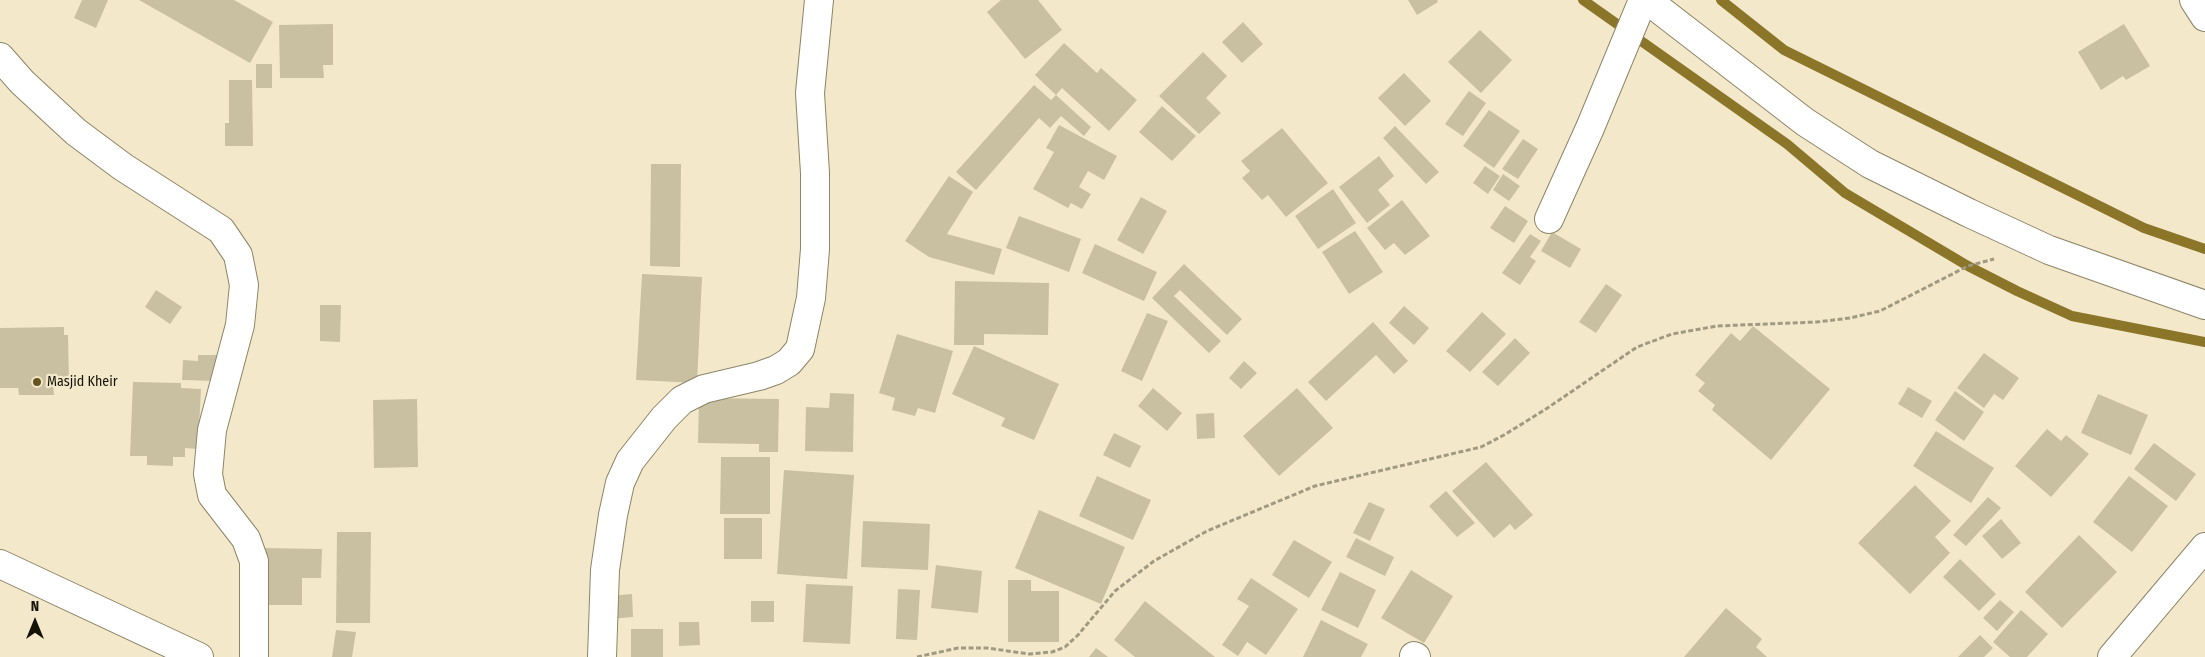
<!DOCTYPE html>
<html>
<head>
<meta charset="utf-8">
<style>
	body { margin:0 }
	#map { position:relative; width:2205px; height:657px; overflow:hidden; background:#f3e9ca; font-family:"Fira Sans Condensed",sans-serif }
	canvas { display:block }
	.north { position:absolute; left:10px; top:597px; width:50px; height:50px; -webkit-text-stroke:4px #f3e9ca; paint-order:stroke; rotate:0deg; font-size:14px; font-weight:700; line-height:20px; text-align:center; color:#141106 }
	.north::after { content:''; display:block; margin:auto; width:18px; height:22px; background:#141106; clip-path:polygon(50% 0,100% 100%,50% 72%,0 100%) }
</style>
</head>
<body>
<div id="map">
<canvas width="2205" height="657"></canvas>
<div class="north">N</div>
</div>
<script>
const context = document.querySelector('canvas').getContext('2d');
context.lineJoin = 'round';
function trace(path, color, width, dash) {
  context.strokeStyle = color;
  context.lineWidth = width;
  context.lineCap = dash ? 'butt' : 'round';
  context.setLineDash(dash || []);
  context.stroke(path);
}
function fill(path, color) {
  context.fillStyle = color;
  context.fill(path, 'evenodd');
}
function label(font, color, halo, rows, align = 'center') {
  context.font = font + ' "Fira Sans Condensed",sans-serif';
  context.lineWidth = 4.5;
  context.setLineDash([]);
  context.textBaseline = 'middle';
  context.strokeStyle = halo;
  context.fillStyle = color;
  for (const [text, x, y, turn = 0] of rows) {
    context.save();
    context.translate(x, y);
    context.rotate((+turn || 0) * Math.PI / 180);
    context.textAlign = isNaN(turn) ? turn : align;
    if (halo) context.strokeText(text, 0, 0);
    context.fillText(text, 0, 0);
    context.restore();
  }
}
const stream = new Path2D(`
	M1583 0 1787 144 1845 193 1968 266 2017 291 2072 316 2205 342
	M1721 0 1784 50 2144 228 2205 249`);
const building = new Path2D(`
	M82 0H108L96 28 74 18Z
	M139 0H234L273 22 250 63Z
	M1001 0H1038L1062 30 1025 59 987 12Z
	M1408 0H1437L1438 2 1417 15Z
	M1243 22 1263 44 1242 63 1222 42Z
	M333 24V65H323L324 78H280L279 25Z
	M2124 24 2150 66 2126 80 2123 76 2101 90 2078 52Z
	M1480 30 1512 60 1481 93 1448 62Z
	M1064 43 1097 73 1101 68 1137 100 1109 131 1062 88 1056 95 1035 75Z
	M1203 52 1227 76 1206 98 1221 113 1199 134 1159 96Z
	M256 64H272V88H256Z
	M1404 73 1431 101 1405 126 1378 98Z
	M229 80H252L253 146H225V123H229Z
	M1034 85 1051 100 1056 95 1091 127 1084 136 1061 116 1050 128 1039 118 976 190 956 172Z
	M1469 91 1486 103 1463 136 1445 124Z
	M1162 106 1196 136 1172 161 1139 132Z
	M1489 110 1520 131 1494 168 1463 146Z
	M1059 125 1117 156 1104 180 1088 171 1079 187 1091 194 1082 209 1071 203 1068 208 1033 189 1054 152 1046 148Z
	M1395 126 1439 172 1426 184 1383 138Z
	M1282 128 1328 183 1286 217 1268 195 1262 200 1242 178 1250 171 1241 161Z
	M1523 139 1538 149 1518 179 1502 169Z
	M1379 156 1394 176 1378 190 1390 205 1367 223 1339 187Z
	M651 164H681L680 267 650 266Z
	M1485 166 1500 176 1488 194 1473 183Z
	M1503 174 1520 186 1509 201 1493 190Z
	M949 176 973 192 947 234 1002 249 994 275 929 257 905 241Z
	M1333 189 1356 223 1318 249 1295 216Z
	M1141 197 1167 211 1143 254 1117 240Z
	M1402 200 1430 236 1405 255 1394 243 1385 250 1367 228Z
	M1505 206 1528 221 1514 243 1490 228Z
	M1019 216 1081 239 1069 272 1006 248Z
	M1355 231 1383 272 1349 294 1322 252Z
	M1552 232 1581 249 1570 268 1541 251Z
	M1530 234 1541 241 1530 257 1536 261 1520 285 1502 273Z
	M1095 244 1157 272 1144 301 1082 273Z
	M1184 264 1242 319 1227 335 1180 290 1174 296 1221 341 1209 353 1152 298Z
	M642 274 702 277 697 383 636 380Z
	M955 281 1049 283 1048 335 984 334V345H954Z
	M1606 284 1622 295 1596 333 1579 322Z
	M156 290 182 307 170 324 145 307Z
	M320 305H341L340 342 320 341Z
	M1404 306 1429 328 1414 345 1389 323Z
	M1482 312 1506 334 1470 372 1446 351Z
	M1147 313 1168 321 1142 381 1121 371Z
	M1373 322 1408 361 1394 374 1376 355 1326 401 1308 382Z
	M1753 326 1830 389 1771 460 1712 410 1715 405 1698 391 1705 383 1695 375 1731 333 1740 341Z
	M64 327V335H68L69 382 53 383 54 395H19L18 388H0V328Z
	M897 334 953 351 935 413 918 408 915 416 892 410 895 398 879 393Z
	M1515 338 1530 353 1498 386 1482 372Z
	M974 346 1059 384 1034 440 1001 426 1005 418 952 394Z
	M1984 353 2019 378 2003 400 1994 394 1984 408 1957 388Z
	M198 355H217L216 381 182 380 183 360 198 361Z
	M1244 361 1257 373 1241 389 1229 378Z
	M133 382 181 383V388L201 389 198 449 185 448V457H173V466L147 465V456H130Z
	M1908 387 1932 401 1922 418 1898 404Z
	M1153 388 1182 413 1167 431 1138 406Z
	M1297 388 1333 428 1279 476 1243 436Z
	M1955 391 1984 412 1964 441 1935 420Z
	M830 393 854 394 853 452 805 451 806 407 829 408Z
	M2098 394 2148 415 2131 455 2081 433Z
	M699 398 779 399 778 452H759V444L698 443Z
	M417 399 418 467 374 468 373 400Z
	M1214 413 1215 438 1197 439 1196 414Z
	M2047 429 2061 441 2066 435 2089 454 2051 497 2015 466Z
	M1936 431 1994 468 1971 503 1913 466Z
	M1114 433 1141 446 1130 468 1103 455Z
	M2154 443 2196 474 2176 501 2134 469Z
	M721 457H770V514H720Z
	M1486 462 1533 515 1515 530 1510 524 1494 538 1452 491Z
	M784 470 854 475 847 579 777 574Z
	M1097 476 1151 500 1133 540 1079 516Z
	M2129 476 2168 506 2132 552 2093 522Z
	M1915 485 1951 521 1935 537 1950 553 1910 594 1858 543Z
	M1446 491 1475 523 1457 537 1429 506Z
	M1988 497 2001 508 1966 546 1953 535Z
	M1369 502 1385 509 1370 541 1353 533Z
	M1039 510 1125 547 1101 604 1015 568Z
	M724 518H762V559H724Z
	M2001 519 2021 543 2002 559 1982 536Z
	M863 521 930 524 928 570 861 567Z
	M337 532H371L370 623H336Z
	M2079 535 2117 572 2062 628 2025 592Z
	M1356 538 1394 557 1385 576 1346 557Z
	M1294 540 1332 562 1309 598 1272 575Z
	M263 548 322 549 321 578H302V605H262Z
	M1960 559 1996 594 1979 611 1943 577Z
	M936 565 982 571 978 613 931 608Z
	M1411 570 1453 596 1424 643 1381 618Z
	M1340 572 1376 590 1358 628 1321 610Z
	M1251 578 1298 609 1266 655 1247 642 1238 656 1222 645 1249 606 1237 599Z
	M1008 580H1031V591H1059V642H1008Z
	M806 584 853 586 850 644 803 642Z
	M898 589 920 590 917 640 896 639Z
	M632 594 633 617 610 619 609 596Z
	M2000 600 2014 612 1997 631 1983 618Z
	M751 601H774V622H751Z
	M1145 601 1215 657H1135L1114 640Z
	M1726 608 1762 639 1756 647 1767 657H1684Z
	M2021 610 2048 634 2027 657H2010L1993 642Z
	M1321 620 1368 644 1361 657H1303Z
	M679 622H699L700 645 679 646Z
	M631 629H663V657H631Z
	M336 630 356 632 352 657H332Z
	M1980 635 1993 648 1984 657H1958Z
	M1096 648 1108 657H1089Z`);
const path = new Path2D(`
	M917 657 958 648H987L1029 654 1052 652 1065 647 1078 635 1115 591 1154 561 1207 531 1315 486 1481 447 1504 435 1546 409 1637 347 1672 334 1717 326 1817 322 1850 318 1880 311 1968 266 1994 259`);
const minor = new Path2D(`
	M2194 0 2205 17
	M0 57 22 82 76 132 123 167 221 230 238 255 244 285 240 325 212 430 208 474 212 495 246 539 254 561V657
	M1549 219 1590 128 1643 0
	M0 564 199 657
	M1414 656 1416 657
	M602 657 605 570 613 515 620 483 630 461 664 418 682 400 704 389 759 376 776 370 789 362 800 349 811 298 815 249V173L810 93 819 0
	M2112 657 2205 547`);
const secondary = new Path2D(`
	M1647 0 1805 122 1870 164 1969 213 2049 250 2205 305`);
const markers = [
	[37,382,5,"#645522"]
];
const poiNames = [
	["Masjid Kheir",47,382]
];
trace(stream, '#8a7528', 10);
fill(building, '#c9c0a2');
trace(minor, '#8d8468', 30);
trace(secondary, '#8d8468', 30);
trace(path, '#a19a82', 3, [5, 2.5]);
trace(minor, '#fff', 28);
trace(secondary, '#fff', 28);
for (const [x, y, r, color] of markers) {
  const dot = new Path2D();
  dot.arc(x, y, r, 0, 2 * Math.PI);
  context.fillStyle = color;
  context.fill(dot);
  trace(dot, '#f3e9ca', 2);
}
label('14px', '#141106', '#f3e9ca', poiNames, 'left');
</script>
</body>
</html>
